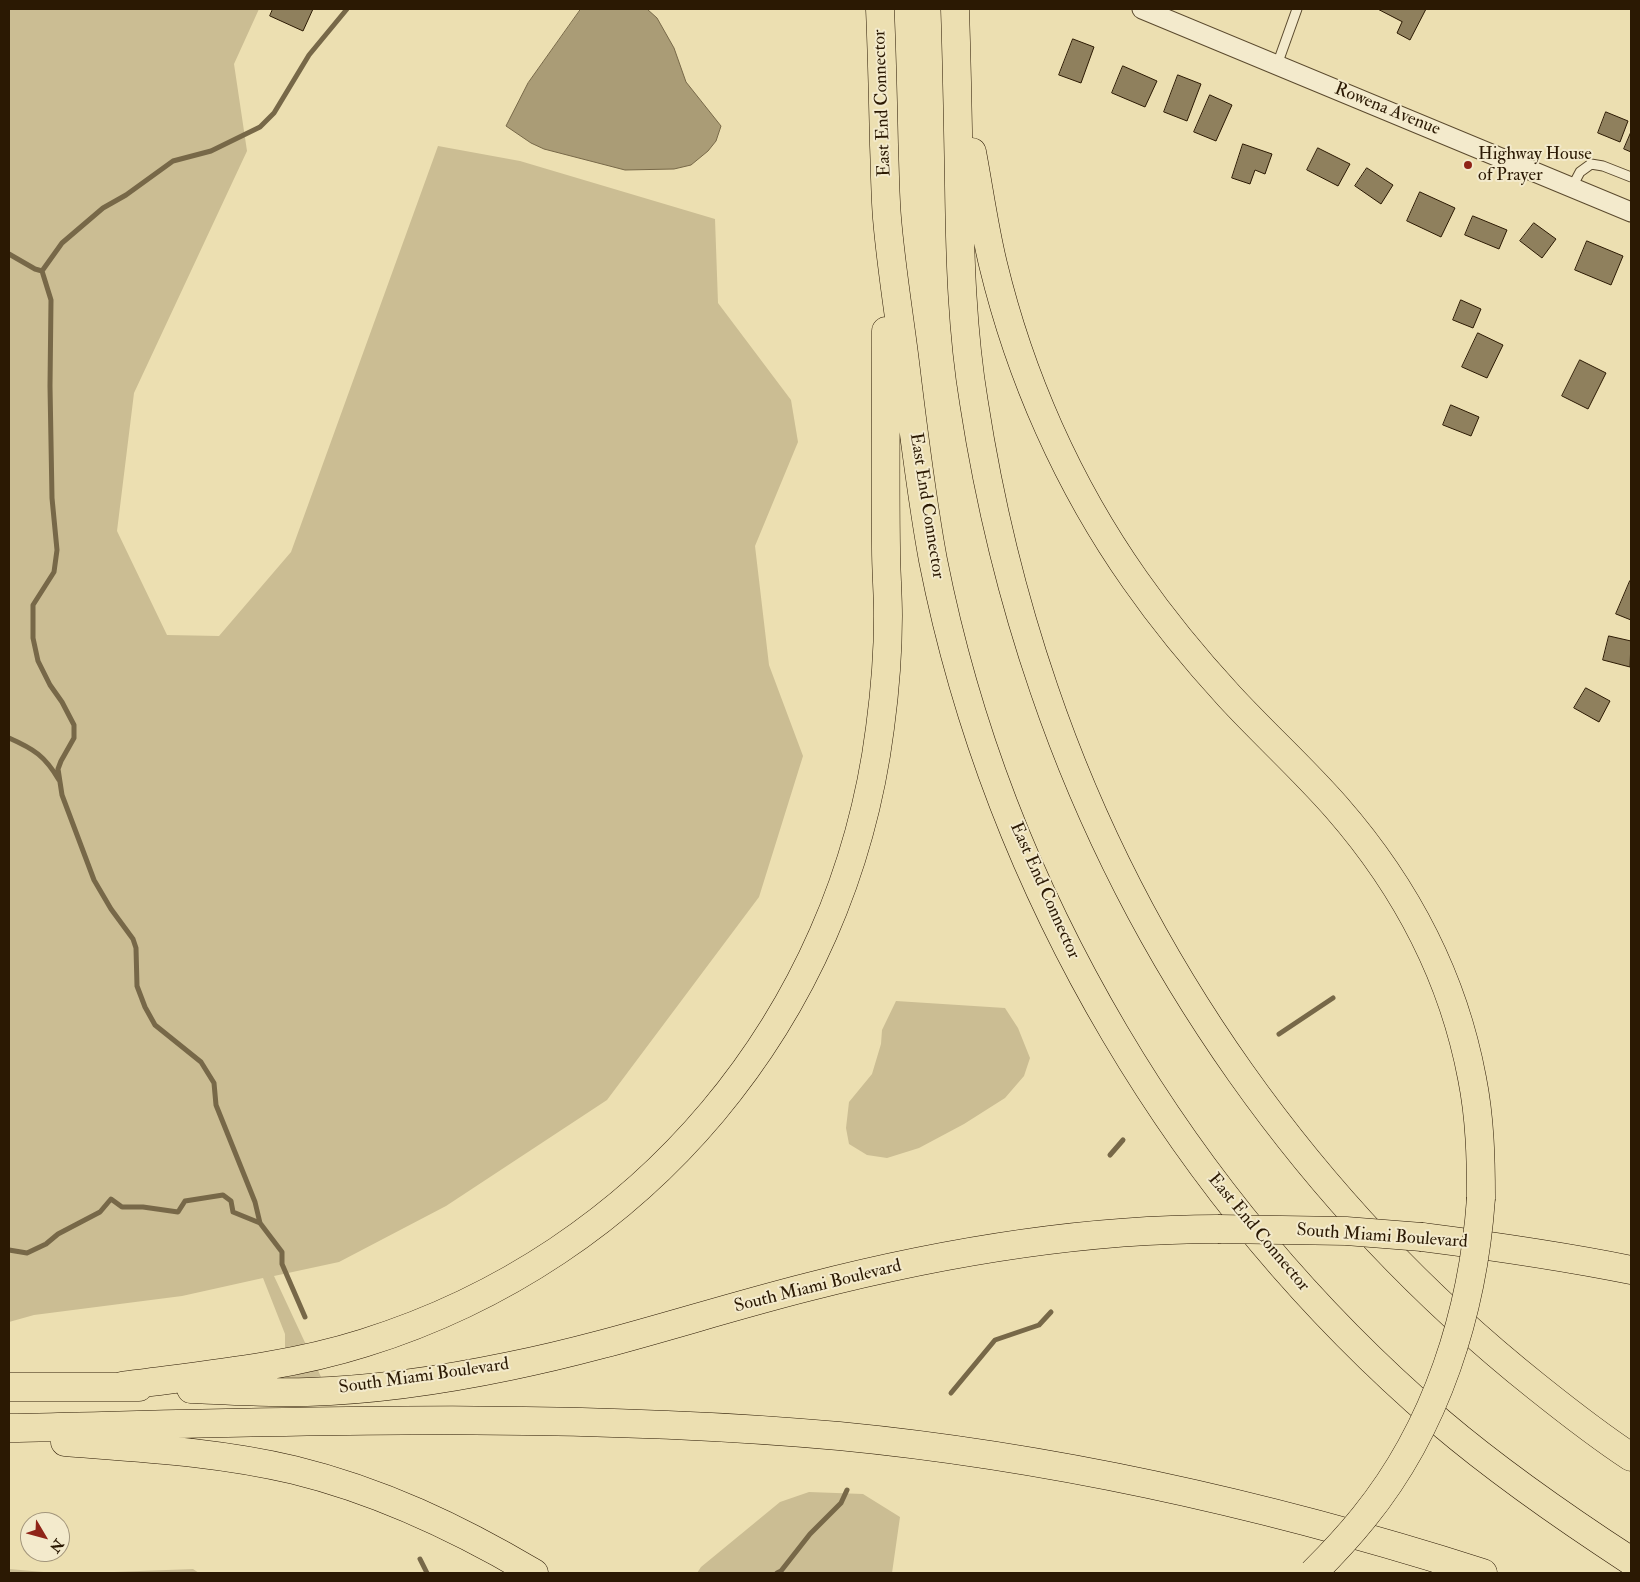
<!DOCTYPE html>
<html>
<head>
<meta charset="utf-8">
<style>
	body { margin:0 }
	#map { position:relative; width:1640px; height:1582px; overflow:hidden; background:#ecdfb1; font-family:"IM FELL Double Pica",serif }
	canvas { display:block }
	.frame { position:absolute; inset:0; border:10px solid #2b1903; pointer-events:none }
	.north { position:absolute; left:20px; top:1512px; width:50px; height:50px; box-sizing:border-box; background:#f3eacc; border:1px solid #a3967c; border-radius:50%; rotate:127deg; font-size:14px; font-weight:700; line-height:20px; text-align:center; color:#2b1903 }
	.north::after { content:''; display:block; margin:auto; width:18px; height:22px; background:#8f2418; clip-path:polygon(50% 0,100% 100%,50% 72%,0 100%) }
</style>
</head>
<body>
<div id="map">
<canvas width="1640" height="1582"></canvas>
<div class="frame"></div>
<div class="north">N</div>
</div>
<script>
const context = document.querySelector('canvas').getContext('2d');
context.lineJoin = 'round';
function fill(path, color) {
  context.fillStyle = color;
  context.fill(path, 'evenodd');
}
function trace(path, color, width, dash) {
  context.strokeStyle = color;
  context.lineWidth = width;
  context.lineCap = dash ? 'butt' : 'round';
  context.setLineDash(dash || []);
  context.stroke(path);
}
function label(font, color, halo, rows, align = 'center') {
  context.font = font + ' "IM FELL Double Pica",serif';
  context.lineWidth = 4;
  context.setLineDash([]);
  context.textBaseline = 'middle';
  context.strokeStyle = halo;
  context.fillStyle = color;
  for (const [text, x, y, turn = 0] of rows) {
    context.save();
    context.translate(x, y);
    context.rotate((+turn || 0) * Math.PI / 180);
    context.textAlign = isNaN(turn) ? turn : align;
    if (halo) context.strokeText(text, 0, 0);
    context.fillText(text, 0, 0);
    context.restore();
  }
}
const green = new Path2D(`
	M9 9H259L234 64 247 151 134 393 117 531 167 635 219 636 291 552 438 146 520 161 715 219 718 303 791 400 798 442 755 546 769 665 803 756 759 897 607 1100 446 1206 339 1262 274 1276 322 1379 285 1381V1334L263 1278 182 1296 34 1315 9 1322Z
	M896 1001 1005 1008 1018 1028 1030 1058 1024 1076 1005 1098 964 1124 919 1148 887 1158 867 1155 849 1144 846 1128 849 1102 872 1074 881 1044 882 1030Z
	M809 1492 863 1494 900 1517 892 1573H697L701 1567 780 1502Z
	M9 1569 55 1573H9Z
	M193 1569 199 1573H88Z`);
const water = new Path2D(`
	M581 9H647L657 18 674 48 686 82 721 126 716 141 708 151 691 165 674 169 625 170 544 149 531 143 506 126 528 83Z`);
const stream = new Path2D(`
	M9 254 35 269 42 271
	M42 271 51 300 50 386 52 498 57 550 54 572 33 605V638L38 661 50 685 62 702 74 725V738L61 761 58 769 62 795 94 880 111 909 133 939 136 948 137 986 145 1007 155 1025 201 1062 214 1083 216 1105 255 1202 260 1223 282 1252V1264L305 1317
	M42 271 62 243 103 208 126 195 173 161 211 151 260 127 274 113 309 55 347 9
	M9 738C34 749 45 756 59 780
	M1279 1034 1333 998
	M1110 1155 1123 1140
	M9 1250 27 1253 46 1244 58 1234 100 1212 111 1199 122 1207H143L178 1212 185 1201 223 1195 231 1201 233 1212 260 1223
	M951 1393 995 1340 1039 1325 1051 1312
	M420 1559 427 1573
	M777 1573 781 1571 810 1534 841 1503 847 1490`);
const building = new Path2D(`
	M273 9H313L303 31 270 16Z
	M1378 9H1426L1410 40 1397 33 1402 22Z
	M1073 39 1094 47 1081 83 1059 75Z
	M1123 66 1157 81 1145 107 1112 93Z
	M1178 75 1201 84 1187 121 1164 112Z
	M1210 95 1232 105 1216 141 1194 132Z
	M1606 112 1628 121 1620 142 1598 133Z
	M1631 132V152L1624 149Z
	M1243 144 1272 154 1265 174 1255 170 1250 184 1232 178Z
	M1318 148 1350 164 1338 186 1307 170Z
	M1367 168 1393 185 1381 204 1355 186Z
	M1420 192 1455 208 1441 237 1407 221Z
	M1473 216 1507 230 1499 249 1465 235Z
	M1534 223 1556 239 1542 258 1520 241Z
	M1587 241 1623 256 1611 285 1575 270Z
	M1461 300 1481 309 1473 328 1453 320Z
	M1478 333 1503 345 1487 378 1462 367Z
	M1580 360 1606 373 1588 409 1562 396Z
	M1451 405 1479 417 1471 436 1443 425Z
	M1630 581 1631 582V620L1616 614Z
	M1609 636 1631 641 1630 667 1603 660Z
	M1586 688 1610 701 1599 722 1574 708Z`);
const lane = new Path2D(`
	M1277 65 1297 9
	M1572 187 1580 172 1591 164 1603 166 1631 177`);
const street = new Path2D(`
	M1142 9 1631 212`);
const highway = new Path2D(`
	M880 9C882 54 883 100 884 145 885 169 885 194 887 218 891 266 899 314 905 362 913 428 921 495 933 560 999 894 1183 1201 1440 1422 1500 1473 1565 1518 1631 1561
	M955 9C957 68 958 126 959 185 960 258 962 331 974 403 989 500 1012 596 1044 689 1137 962 1311 1207 1537 1387 1567 1411 1599 1436 1631 1457
	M972 152C979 189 984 227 993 264 1020 376 1068 485 1135 580 1163 620 1195 659 1229 696 1264 734 1303 769 1337 808 1405 886 1453 977 1472 1078 1480 1118 1481 1158 1481 1198
	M1422 1237C1492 1246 1562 1256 1631 1270
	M121 1386C202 1375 285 1368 364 1343 643 1256 843 1018 880 728 885 691 888 653 888 616 888 593 886 571 886 548 885 476 886 403 886 331
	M9 1387H139
	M191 1389C230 1391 268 1393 307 1392 374 1390 443 1380 510 1366 610 1346 709 1312 808 1287 940 1253 1082 1229 1218 1229
	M9 1428C286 1422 563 1411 839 1436 1056 1457 1276 1507 1483 1573
	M65 1442C142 1448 219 1452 294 1470 380 1491 458 1528 534 1573`);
const highwayBridge = new Path2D(`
	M1218 1229 1346 1231 1422 1237
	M1313 1573C1331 1555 1348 1537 1364 1517 1437 1427 1473 1312 1481 1198`);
const markers = [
	[1468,165,5,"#8f2418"]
];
const streetNames = [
	["East End Connector",883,103,-92],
	["Rowena Avenue",1387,110,22],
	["East End Connector",926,506,81],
	["East End Connector",1044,891,66],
	["East End Connector",1258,1233,50],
	["South Miami Boulevard",1382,1237,4],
	["South Miami Boulevard",818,1287,-14],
	["South Miami Boulevard",424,1377,-8]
];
const poiNames = [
	["Highway House",1478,155],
	["of Prayer",1478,176]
];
fill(green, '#cbbd93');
fill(water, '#aa9c76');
trace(water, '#776848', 1);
trace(stream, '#776848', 5);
fill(building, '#8f805d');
trace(building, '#2b1903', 1);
trace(lane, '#5b4a2e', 11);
trace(street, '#5b4a2e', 21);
trace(highway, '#2b1903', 29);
trace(lane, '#f3eacc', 9);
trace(street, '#f3eacc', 19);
trace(highway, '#ecdfb1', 28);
trace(highwayBridge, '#2b1903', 29, []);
trace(highwayBridge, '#ecdfb1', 28);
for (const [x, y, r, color] of markers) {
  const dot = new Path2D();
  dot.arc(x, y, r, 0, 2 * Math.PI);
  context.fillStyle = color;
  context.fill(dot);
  trace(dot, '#f3eacc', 2);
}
label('18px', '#2b1903', '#f3eacc', streetNames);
label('18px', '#2b1903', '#f3eacc', poiNames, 'left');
</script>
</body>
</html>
